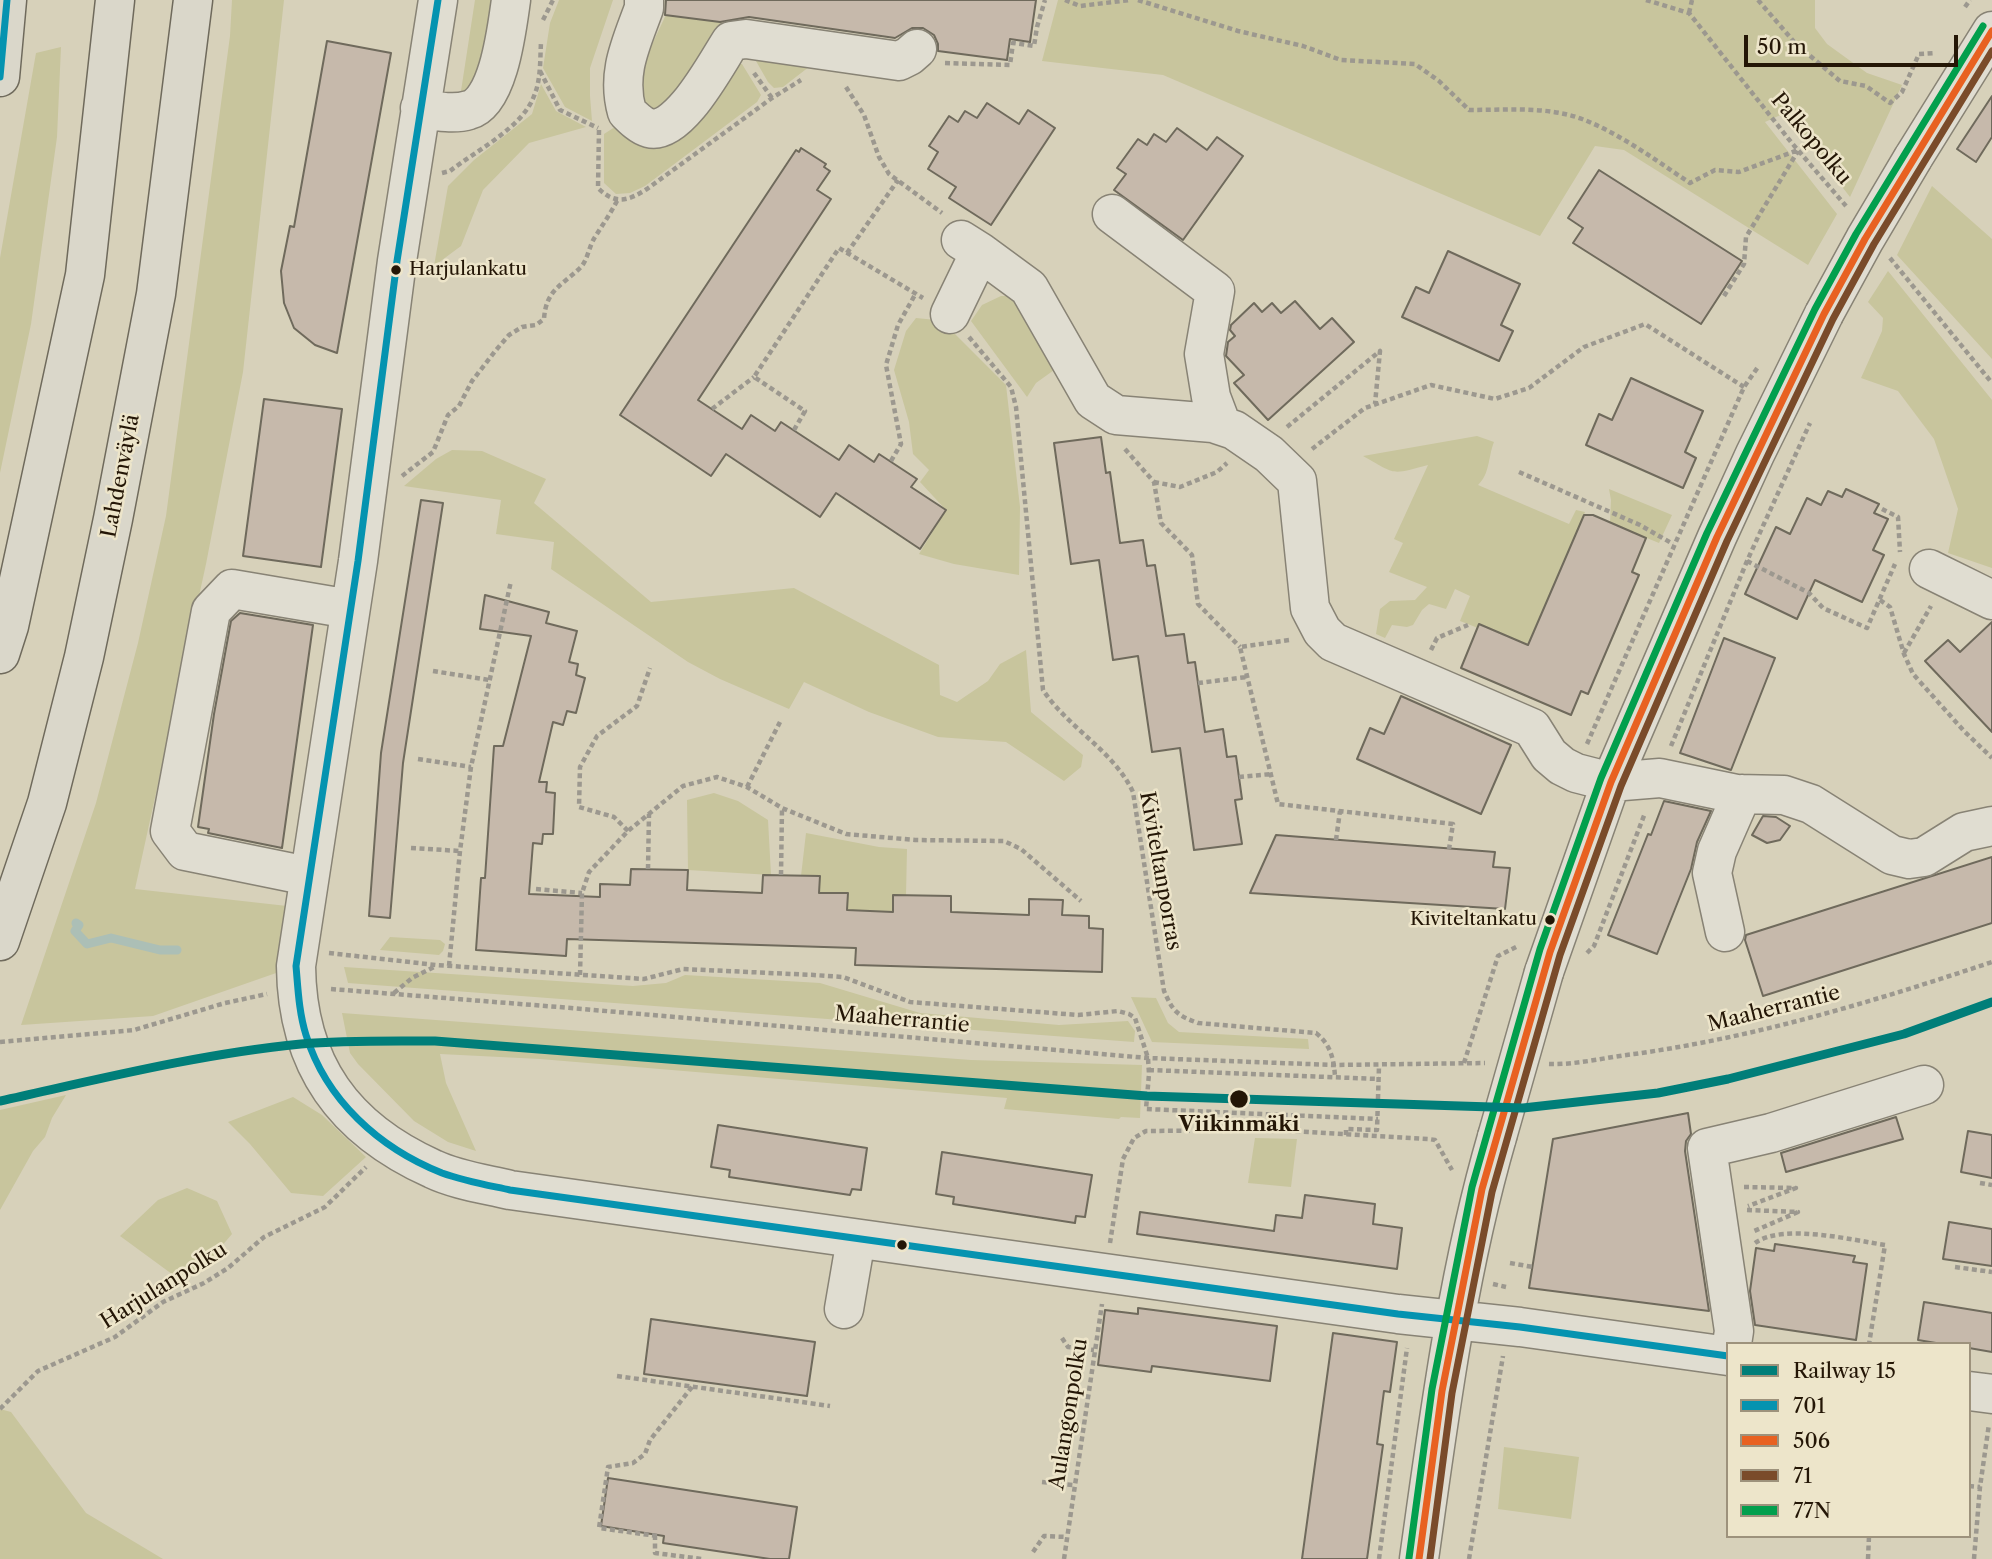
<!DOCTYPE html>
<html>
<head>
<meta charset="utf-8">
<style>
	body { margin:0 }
	#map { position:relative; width:1992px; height:1559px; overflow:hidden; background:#d7d1ba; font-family:"Libre Caslon Text",serif }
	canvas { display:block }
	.legend { position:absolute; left:1726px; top:1342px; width:245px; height:196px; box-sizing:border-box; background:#ede5ca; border:2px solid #9d927c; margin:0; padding:9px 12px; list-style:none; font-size:21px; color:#241606 }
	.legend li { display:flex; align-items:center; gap:14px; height:35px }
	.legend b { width:35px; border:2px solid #9d927c }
	.scale { position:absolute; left:1744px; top:35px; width:214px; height:32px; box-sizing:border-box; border:4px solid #241606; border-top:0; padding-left:9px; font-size:21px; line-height:24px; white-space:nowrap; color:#241606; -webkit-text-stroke:5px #ede5ca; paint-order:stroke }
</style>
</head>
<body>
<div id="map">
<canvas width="1992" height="1559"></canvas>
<ul class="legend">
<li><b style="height:9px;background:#007e79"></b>Railway 15</li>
<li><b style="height:9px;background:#0593b0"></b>701</li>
<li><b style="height:9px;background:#e86121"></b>506</li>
<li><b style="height:9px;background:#7a4b2a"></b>71</li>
<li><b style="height:9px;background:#029f4d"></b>77N</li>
</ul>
<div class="scale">50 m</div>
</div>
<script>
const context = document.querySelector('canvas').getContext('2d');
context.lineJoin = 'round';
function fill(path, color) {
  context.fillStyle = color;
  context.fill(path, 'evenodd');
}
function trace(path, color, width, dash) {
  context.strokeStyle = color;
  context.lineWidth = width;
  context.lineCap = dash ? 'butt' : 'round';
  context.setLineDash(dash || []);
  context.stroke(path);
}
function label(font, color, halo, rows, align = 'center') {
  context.font = font + ' "Libre Caslon Text",serif';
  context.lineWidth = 5;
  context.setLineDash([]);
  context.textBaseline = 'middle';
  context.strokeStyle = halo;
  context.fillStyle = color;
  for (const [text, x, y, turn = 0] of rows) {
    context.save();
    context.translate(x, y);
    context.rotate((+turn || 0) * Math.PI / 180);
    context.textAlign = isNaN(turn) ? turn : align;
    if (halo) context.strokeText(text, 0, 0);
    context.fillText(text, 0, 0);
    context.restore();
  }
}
const green = new Path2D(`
	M232 0H284L243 372 206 564 135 889 287 906 279 972 153 1016 21 1025 96 803 138 643 166 516 230 36Z
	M475 0H500L483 86 463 97 461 91Z
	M559 0H613L590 68V96L592 121 565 107 543 68 550 23Z
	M1058 0H1815V28L1827 44 1867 73 1902 85 1850 197 1785 113 1765 122 1837 214 1808 265 1624 150 1595 146 1540 236 1163 75 1042 61Z
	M672 2 687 18 728 23 676 101 652 110 640 103 639 72Z
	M61 47 57 137 31 324 0 473V258L36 53Z
	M766 58 814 63 783 87 774 88 768 82 756 61Z
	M738 64H742L761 95 757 102 645 186 630 193 616 194 604 183V134L618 125 679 139 690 130Z
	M541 84 556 111 586 127 529 143 483 190 461 246 434 266 448 186 474 160 532 114Z
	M1932 186 1992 239V359L1897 255Z
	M1888 271 1992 400V568L1948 553 1958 509 1934 439 1898 391 1861 378 1882 331 1883 318 1868 302Z
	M1001 296H1017L1061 365 1036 383 1027 397 971 321 982 305Z
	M916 318 936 320 953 332 1006 385 1020 507 1019 575 954 564 919 554 946 510 920 482 929 470 913 454 909 422 894 370 906 331Z
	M1477 436 1494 442C1488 457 1490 474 1478 485L1569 524 1576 510 1585 512 1528 645 1480 624 1478 628 1460 621 1470 596 1455 589 1446 609 1429 604 1422 610 1413 625 1407 627 1392 625 1385 638 1376 634 1380 609 1390 601 1415 600 1427 587 1389 572 1403 543 1394 539 1428 465C1390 475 1397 475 1363 456Z
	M452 450 482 451 546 479 534 503 651 602 794 588 939 665 940 695 957 702 988 681 1000 664 1026 650 1031 712 1083 755 1081 767 1064 781 1006 742 938 737 869 712 804 682 789 709 720 679 688 662 551 569 554 542 496 534 501 500 404 486 436 459Z
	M1609 489 1672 515 1659 543 1610 523 1611 500Z
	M714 793 738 801 768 820 771 875 688 870 687 800Z
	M806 833 879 847 907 849 906 895H894L893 911H864L847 918V894L819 893 820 876H801Z
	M390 937 440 940 445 944 443 951 439 955 380 950Z
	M344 967 633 986 666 983 685 975 820 983 920 1013 1059 1025 1128 1021 1135 1031 1134 1042 348 983Z
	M1131 997 1156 998 1168 1023 1179 1032 1308 1039 1309 1049 1152 1042Z
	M342 1013 971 1060 1142 1065 1140 1118 1121 1117 1119 1119 1004 1109 1007 1098 540 1059 440 1054 446 1083 476 1151 448 1142 414 1121 358 1064 350 1053Z
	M66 1095 52 1118 45 1137 33 1151 0 1210V1110Z
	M293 1097 322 1115 366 1157 323 1196 291 1193 250 1144 228 1122Z
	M1255 1138 1297 1139 1291 1187 1248 1183Z
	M187 1188 217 1201 232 1234 202 1269 176 1277 120 1236 158 1200Z
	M0 1409 11 1412 86 1513 163 1559H0Z
	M1504 1447 1579 1457 1571 1519 1498 1509Z`);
const stream = new Path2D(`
	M76 923 79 925 75 931 87 944 111 938 160 950H177`);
const building = new Path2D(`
	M666 0H1036L1030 42 1010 39 1007 60 938 51V44L934 35 923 28H912L895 38 749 17 720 22 665 15Z
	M327 41 391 53 337 353 315 345 294 328 284 303 281 271 290 226 294 227Z
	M1992 96V137L1976 162 1957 149Z
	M987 103 1019 124 1028 110 1055 128 991 225 949 198 956 187 928 169 938 152 929 146 949 116 958 122 965 111 977 118Z
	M1177 128 1207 150 1217 137 1243 156 1183 240 1114 190 1126 174 1117 168 1138 139 1147 145 1154 134 1166 142Z
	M801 148 826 164 824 167 830 171 817 190 831 199 698 400 742 429 751 415 775 431 781 422 839 460 849 445 874 462 879 454 917 479 911 487 946 510 920 549 836 493 820 517 726 454 711 476 620 415 796 150 799 152Z
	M1599 170 1742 261 1701 324 1573 243 1583 228 1568 218Z
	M1448 251 1520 284 1501 325 1513 331 1499 361 1402 317 1416 287 1429 293Z
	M1295 301 1320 329 1332 318 1354 342 1268 420 1234 383 1244 375 1226 356 1228 342 1235 336 1230 330 1231 325 1254 303 1262 312 1272 303 1281 313Z
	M1631 378 1703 411 1685 452 1696 458 1683 488 1586 445 1599 414 1612 420Z
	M264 399 342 409 321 567 243 556Z
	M1101 437 1106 473 1110 472 1120 543 1143 540 1147 566 1155 565 1166 636 1184 634 1188 663 1195 662 1205 732 1223 729 1227 757 1236 756 1242 799 1235 800 1242 844 1194 850 1180 748 1152 752 1138 656 1113 660 1099 560 1071 564 1054 443Z
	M1846 489 1879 504 1874 513 1888 519 1873 550 1884 555 1862 602 1815 580 1797 619 1745 594 1776 527 1790 534 1807 498 1821 505 1828 491 1842 497Z
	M421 500 443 503 403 763 390 918 369 916 381 753Z
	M1584 515H1593L1646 538 1632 572 1639 575 1588 694 1581 691 1571 715 1461 668 1479 624 1528 645Z
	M485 595 549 612 546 623 577 631 569 662 578 664 576 675 585 678 576 713 567 711 563 725 553 722 539 782H547L546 792 555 793 553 834H543L542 844 533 843 529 894 600 897V884L630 885 631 869 688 870 687 890 762 893 763 875 820 876 819 893H848L847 910 893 912V895L951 896V912L1029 915V899L1063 900 1062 915 1089 916V928L1103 929 1102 972 855 965 856 948 567 939 566 956 476 950 481 878H485L494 746H503L531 636 480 629Z
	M240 613 313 625 282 848 208 833 209 829 198 827 214 714 231 621Z
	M1992 622V732L1925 661 1948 640 1960 652Z
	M1724 638 1775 658 1731 770 1680 753Z
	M1401 696 1511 745 1481 814 1357 759 1370 728 1384 734Z
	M1664 801 1711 811 1697 842 1691 869 1657 954 1608 935 1648 834 1651 835Z
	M1763 816 1776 817 1790 826 1780 840 1767 843 1752 835Z
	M1276 835 1495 852 1493 867 1510 868 1505 909 1250 893Z
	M1992 857V923L1763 996 1745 940 1746 935Z
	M1688 1113 1691 1134 1686 1141 1685 1151 1709 1311 1529 1288 1553 1139Z
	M1896 1117 1903 1139 1786 1172 1781 1153Z
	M718 1125 867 1148 861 1190 852 1189 850 1195 729 1177 730 1170 711 1167Z
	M1968 1131 1992 1135V1178L1961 1172Z
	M942 1152 1092 1175 1085 1217 1076 1216 1075 1223 953 1204 954 1197 936 1194Z
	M1305 1195 1375 1204 1373 1224 1402 1228 1397 1269 1137 1234 1140 1212 1274 1231 1276 1215 1302 1218Z
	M1949 1222 1992 1229V1266L1943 1259Z
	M1775 1244 1855 1256 1853 1262 1867 1264 1856 1340 1755 1325 1750 1291 1756 1248 1774 1251Z
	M1924 1302 1992 1313V1352L1969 1348V1344H1942L1918 1340Z
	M1138 1308 1277 1326 1270 1381 1152 1366 1151 1372 1098 1365 1105 1310 1138 1314Z
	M651 1319 815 1342 807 1396 644 1374Z
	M1333 1333 1397 1342 1390 1392 1384 1391 1377 1444 1383 1445 1367 1559H1302Z
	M608 1478 797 1507 789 1559H770L663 1543 664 1536 601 1526Z`);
const path = new Path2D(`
	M1065 0 1080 6 1130 0
	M1138 0 1238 31 1303 46 1341 60 1415 64 1439 81 1469 110C1506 110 1547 106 1582 119 1621 134 1655 160 1690 183L1715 170 1739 172 1798 150
	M1646 0 1689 13 1791 142 1846 206
	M1758 0 1796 44 1840 81 1866 86 1890 103 1902 92 1919 54 1935 53
	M1965 7 1970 0
	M1689 13 1692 0
	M543 20 553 0
	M945 63 1010 65 1013 43 1034 46 1037 27 1045 0
	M540 71 560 110 598 128
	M754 73 772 98
	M846 87 864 115 879 157 889 174 942 213
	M599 130 598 188C615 205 628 201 647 189L772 98 801 80
	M442 173 450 171C477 150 522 128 534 96 541 80 540 60 541 42
	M847 253 898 180
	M1890 258 1992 383
	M1724 296 1744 264 1746 237 1798 151
	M969 337 1011 387 1016 407 1043 690C1068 728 1113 750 1133 792L1164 991C1173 1011 1176 1015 1198 1023L1316 1033C1330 1044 1334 1058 1335 1077
	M712 409 754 377
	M1287 427 1380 351 1375 404
	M794 430 805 411 754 377 839 248 923 298
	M1125 449 1154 482 1161 523 1192 555 1198 604 1240 647
	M1312 449 1365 408 1431 385 1495 399 1529 388 1584 347 1645 324 1744 387
	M891 461 901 444 886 365 898 325 916 293
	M1519 472 1640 525 1673 544
	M402 476 433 452 448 415 459 406 472 381 496 350 509 335 522 327 536 325 544 319C546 289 563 285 581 267 588 259 589 246 595 237 603 224 611 213 618 199
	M1154 482 1180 487 1217 472 1227 463
	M1882 509 1898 517 1900 552
	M1747 561 1809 593 1823 608 1867 628 1895 564
	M1880 600 1890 607 1904 654 1913 674 1964 731 1992 758
	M1289 640 1240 647 1278 804 1453 824 1449 849
	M1431 650 1437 638 1468 625
	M1904 653 1931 606
	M433 671 489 680
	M1198 683 1247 677
	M1587 744 1744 387 1758 367
	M1671 746 1747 561 1810 423
	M418 759 471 767
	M1239 777 1271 774
	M747 787 780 722
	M628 831 614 817 579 807 580 767 597 736 637 706 650 668
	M1336 840 1340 811
	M411 848 460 851
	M648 869 649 814
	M781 875 782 808
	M536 889 582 893
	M329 953 436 965 644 979 683 969 814 975 843 977 910 1002 1078 1015 1118 1011 1129 1014 1135 1018 1148 1058 1149 1074 1146 1109 1378 1119
	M1587 953 1594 946 1645 813
	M449 966 460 851 471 767 511 581
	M580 975 582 893 589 872 628 831 683 786 717 777 747 787 782 808 846 834 915 840 1004 841 1021 849 1081 901
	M331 989 571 1008 1148 1058 1334 1065 1485 1063
	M394 993 412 978 436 966
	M0 1042 134 1030 225 1003 267 994
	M1464 1063 1498 956 1518 946
	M1549 1064C1577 1065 1607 1057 1634 1054 1757 1037 1875 1001 1992 962
	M1149 1070 1379 1079
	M1346 1135V1129L1377 1130 1379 1066
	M1980 1183 1992 1185
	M1744 1187 1796 1188 1748 1206
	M1747 1210 1798 1212 1752 1232
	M1110 1243 1123 1159 1134 1138 1146 1131 1272 1130 1429 1139 1435 1140 1452 1170
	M1755 1243C1783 1223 1852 1240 1885 1245L1869 1344
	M1510 1263 1533 1267
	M1955 1267 1992 1272
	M1493 1284 1506 1287
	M1062 1338 1068 1347 1094 1350
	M617 1376 830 1406
	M0 1409 38 1371 115 1337 163 1302 204 1283 228 1268 264 1237 325 1207 366 1167
	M1042 1482 1073 1485
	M1969 1486 1980 1487
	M655 1535V1553L702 1559
	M657 1536 599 1528 608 1467 633 1463 645 1454 650 1440 692 1387
	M1033 1552 1044 1536 1067 1537
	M1064 1559 1102 1304
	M1379 1559 1407 1348
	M1469 1559 1503 1356
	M1868 1559 1869 1536
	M1974 1559 1980 1487 1989 1424`);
const minor = new Path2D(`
	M438 0 397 261 358 561 296 966C297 1065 344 1129 433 1169 456 1180 485 1184 510 1190L1398 1314 1520 1327 1728 1356
	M644 0V8C631 44 616 73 627 112 633 118 641 126 649 128 679 136 717 62 731 41L746 39 899 61 909 56 917 49
	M420 108C436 111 453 115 469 110 499 102 507 27 511 0
	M1913 158 1992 31
	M1112 214 1215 291 1204 354 1211 397 1222 426
	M980 252 1029 288 1093 400 1116 415 1213 423 1234 430 1269 454 1297 481 1310 608 1322 631 1333 642 1532 728 1549 755 1562 766 1576 773 1611 782 1660 778 1737 794 1784 795 1811 804 1892 855 1909 859 1924 857 1964 832 1992 826
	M950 314 980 252 961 240
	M1929 569 1992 600
	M308 876 185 851 170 831 211 611 232 589 350 609
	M1725 932 1712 873 1717 851 1742 794
	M1544 972 1611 782 1717 537 1755 454 1824 314
	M844 1309 856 1239
	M1732 1344 1734 1331 1707 1148 1771 1133 1924 1085
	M1969 1391 1992 1394
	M1419 1559C1439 1417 1457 1275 1497 1137`);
const major = new Path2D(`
	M0 77 7 0`);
const highway = new Path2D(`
	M0 654 9 626 85 275 115 0
	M0 941 47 803 84 657 113 519 156 294 193 0`);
const minorBridge = new Path2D(`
	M1824 314 1865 239 1913 158
	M1497 1137 1544 972`);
const bus1 = new Path2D(`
	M438 0 397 261 358 561 296 966C298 989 299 1013 306 1035 326 1100 379 1148 442 1173 464 1181 487 1185 510 1190L1398 1314 1520 1327 1728 1356
	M0 77 7 0`);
const bus2 = new Path2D(`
	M1419 1559 1442 1391 1482 1189 1550 952 1611 782 1717 537 1824 314 1865 239 1992 31`);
const bus3 = new Path2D(`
	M1430 1559 1452 1393 1492 1192 1560 955 1621 786 1727 541 1833 319 1874 244 1992 51`);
const bus4 = new Path2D(`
	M1409 1558 1432 1389 1472 1187 1540 949 1601 778 1707 533 1815 309 1856 234 1983 26`);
const rail1 = new Path2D(`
	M0 1101C100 1079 199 1054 301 1044 345 1040 390 1041 435 1041L1147 1096 1523 1108 1658 1093 1728 1079 1904 1034 1992 1002`);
const markers = [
	[396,270,6,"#241606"],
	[1550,920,6,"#241606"],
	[1239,1099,10,"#241606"],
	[902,1245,6,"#241606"]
];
const busNames = [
	["Harjulankatu",409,270],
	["Kiviteltankatu",1537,920,"right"]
];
const streetNames = [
	["Palkopolku",1811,139,50],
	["Lahdenväylä",121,476,-79],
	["Kiviteltanporras",1160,871,80],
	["Maaherrantie",1774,1009,-14],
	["Maaherrantie",902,1020,5],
	["Harjulanpolku",164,1286,-32],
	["Aulangonpolku",1069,1414,-81]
];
const stopNames = [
	["Viikinmäki",1239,1125]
];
fill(green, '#c8c59d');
trace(stream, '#acbfb6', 9);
fill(building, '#c6b9ab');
trace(building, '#6f6a5c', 2);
trace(minor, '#888375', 41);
trace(major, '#6f6a5c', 41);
trace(highway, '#6f6a5c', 41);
trace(path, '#9c988f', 4.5, [5, 3.5]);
trace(minor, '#e0ddd1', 38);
trace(major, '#dad7ca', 38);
trace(highway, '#dad7ca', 38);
trace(minorBridge, '#888375', 41, []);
trace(minorBridge, '#e0ddd1', 38);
trace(bus1, '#0593b0', 7);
trace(bus2, '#e86121', 7);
trace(bus3, '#7a4b2a', 7);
trace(bus4, '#029f4d', 7);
trace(rail1, '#007e79', 9);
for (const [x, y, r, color] of markers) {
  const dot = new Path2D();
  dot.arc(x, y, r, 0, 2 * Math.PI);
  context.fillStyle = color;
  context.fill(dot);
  trace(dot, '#ede5ca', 2.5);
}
label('19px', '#241606', '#ede5ca', busNames, 'left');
label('21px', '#241606', '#ede5ca', streetNames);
label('bold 21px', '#241606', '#ede5ca', stopNames);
</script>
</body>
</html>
